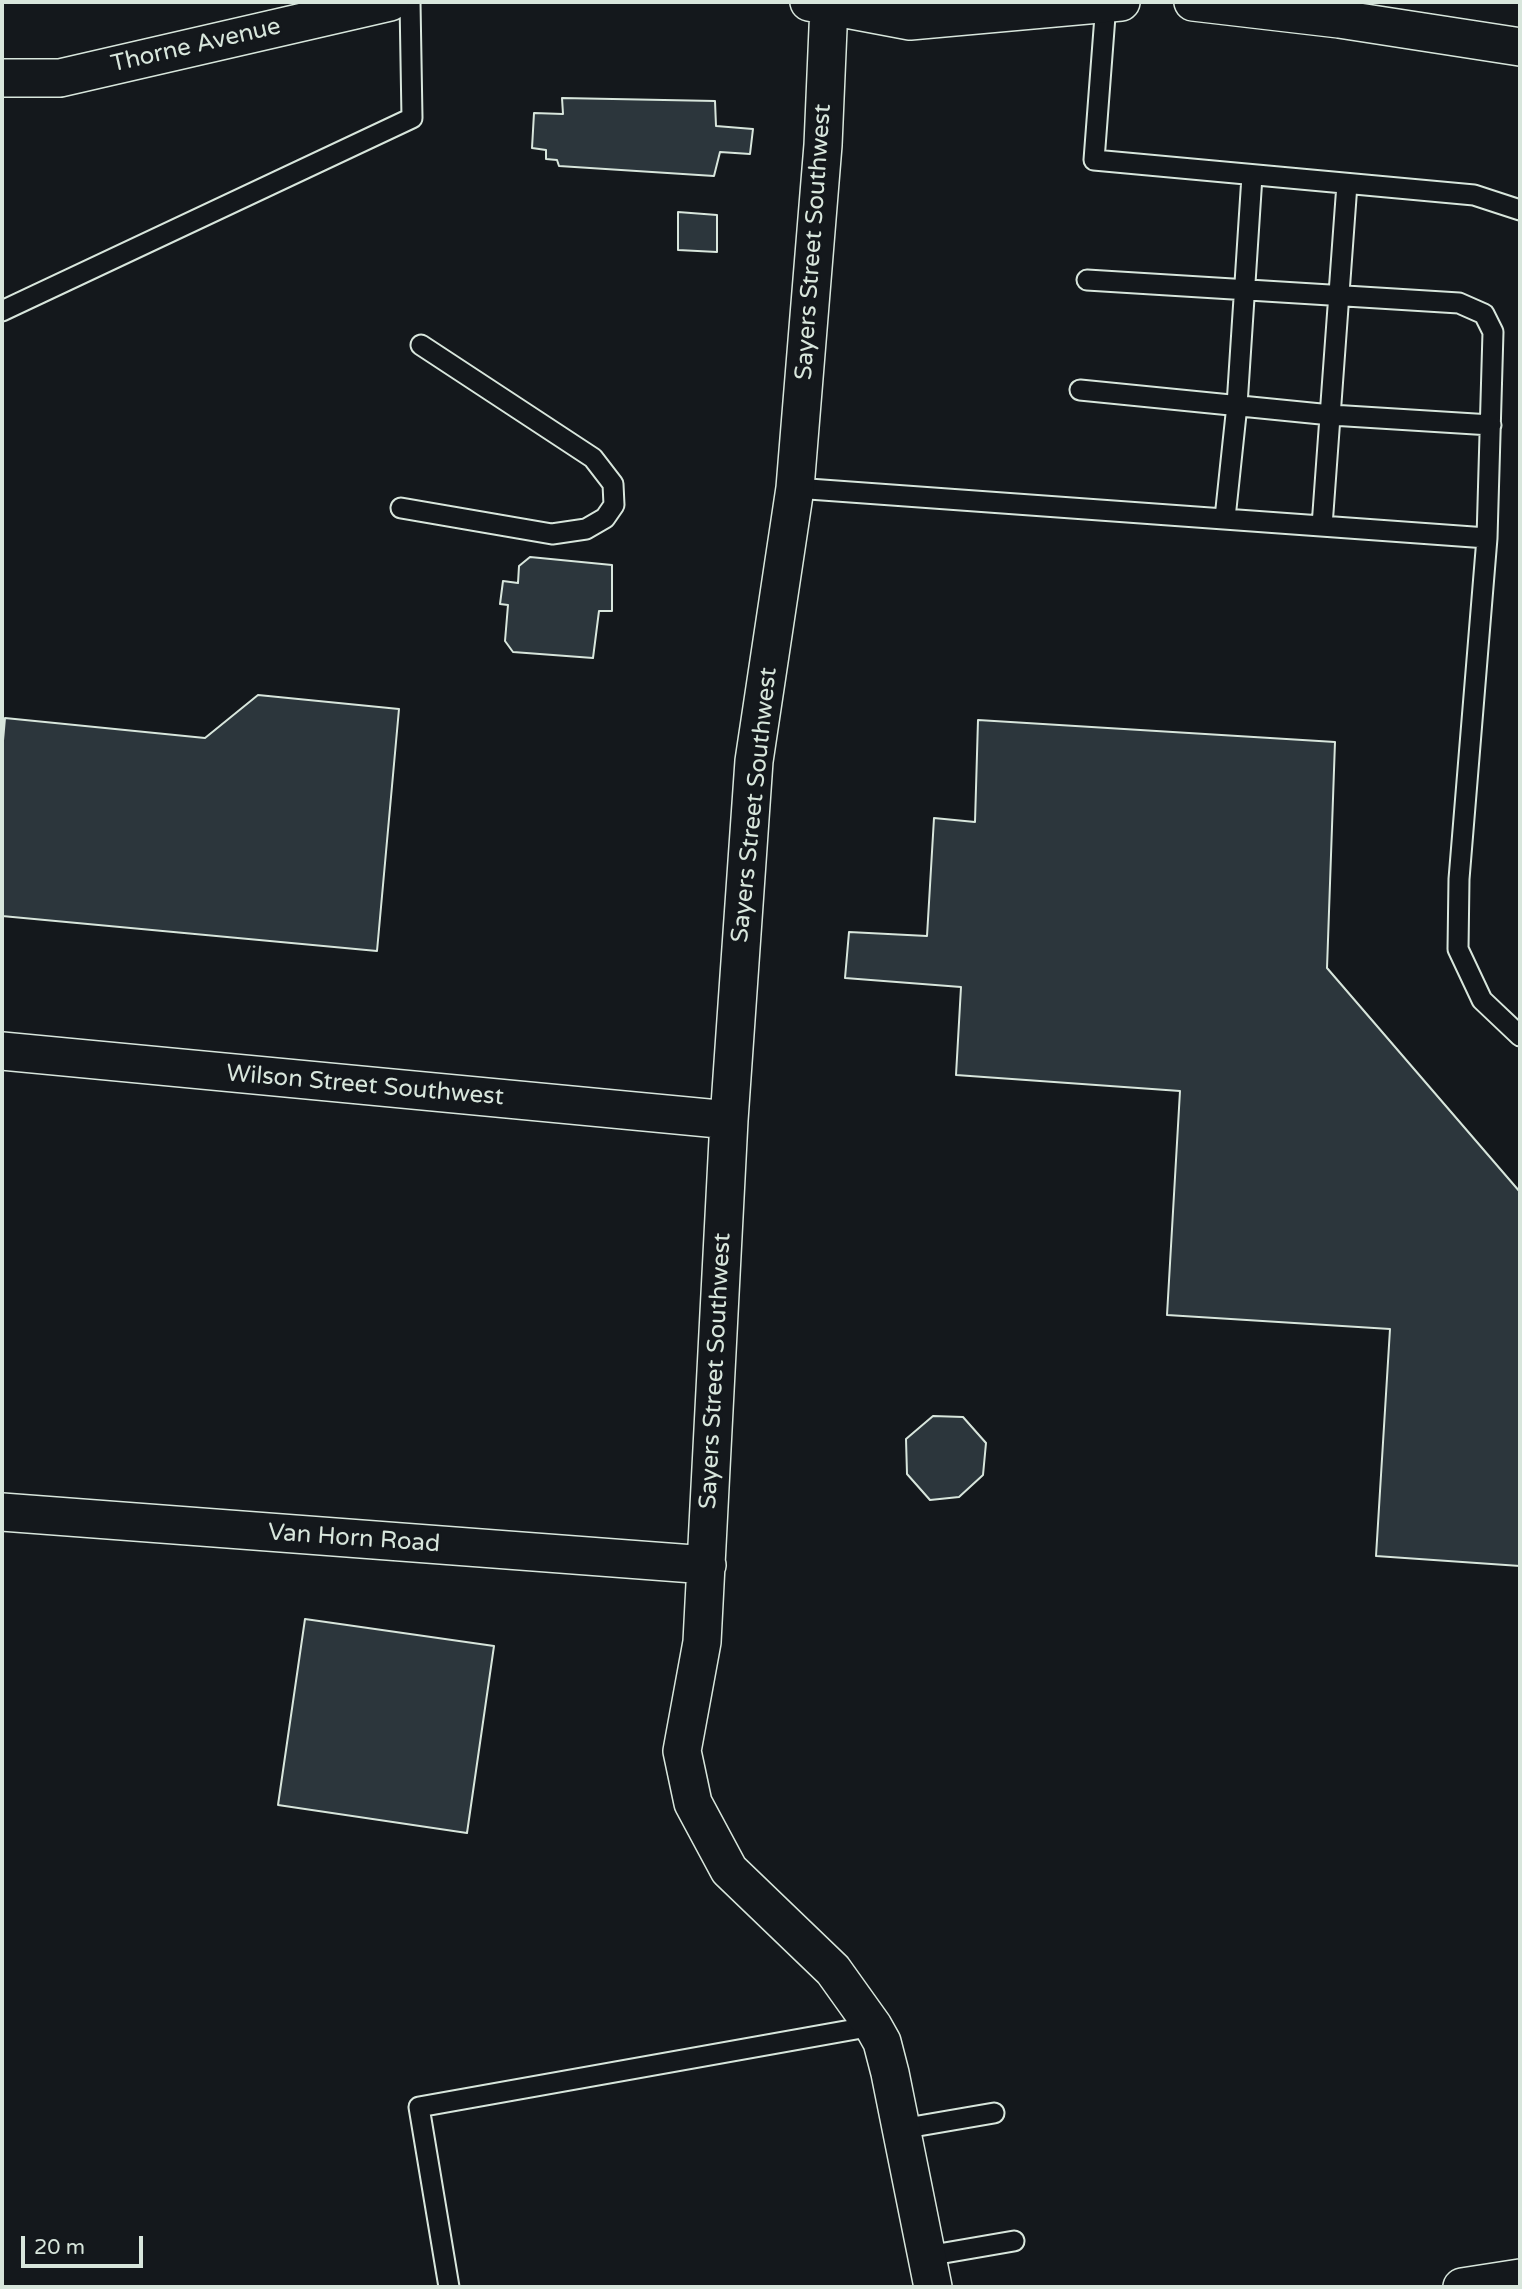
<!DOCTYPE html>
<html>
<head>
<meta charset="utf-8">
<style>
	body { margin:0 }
	#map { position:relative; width:1522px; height:2289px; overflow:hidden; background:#14181c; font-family:"Varela Round",sans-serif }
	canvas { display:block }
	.frame { position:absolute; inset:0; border:4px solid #d8e6dc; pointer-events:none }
	.scale { position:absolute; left:21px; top:2236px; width:122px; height:32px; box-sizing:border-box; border:4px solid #d8e6dc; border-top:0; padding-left:9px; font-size:21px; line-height:24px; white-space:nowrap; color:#d8e6dc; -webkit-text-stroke:5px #14181c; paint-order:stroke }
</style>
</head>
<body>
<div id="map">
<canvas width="1522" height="2289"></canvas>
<div class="frame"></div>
<div class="scale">20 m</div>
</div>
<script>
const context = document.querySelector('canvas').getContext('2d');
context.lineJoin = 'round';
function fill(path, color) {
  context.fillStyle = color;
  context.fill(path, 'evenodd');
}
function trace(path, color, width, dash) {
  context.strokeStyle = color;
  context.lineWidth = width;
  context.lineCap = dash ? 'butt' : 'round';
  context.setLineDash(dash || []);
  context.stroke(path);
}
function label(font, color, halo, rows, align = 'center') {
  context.font = font + ' "Varela Round",sans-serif';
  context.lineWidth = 5;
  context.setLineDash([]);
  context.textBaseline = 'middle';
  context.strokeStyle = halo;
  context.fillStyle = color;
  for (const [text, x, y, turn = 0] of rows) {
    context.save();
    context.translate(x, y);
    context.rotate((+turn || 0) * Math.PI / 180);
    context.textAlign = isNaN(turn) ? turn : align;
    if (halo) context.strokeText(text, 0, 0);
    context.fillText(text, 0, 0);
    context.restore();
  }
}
const building = new Path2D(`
	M562 98 715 101 716 126 753 129 750 154 720 152 714 176 559 166 557 160 546 159V150L532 148 534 113 563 114Z
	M678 212 717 215V252L678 250Z
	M530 557 612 565V611H599L593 658 513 652 505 641 508 605 500 604 503 581 518 583 519 566Z
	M258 695 399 709 377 951 2 916V752L5 718 205 738Z
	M978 720 1335 742 1327 968 1520 1192V1566L1376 1556 1390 1329 1167 1315 1180 1091 956 1075 961 987 845 978 849 932 927 936 934 818 975 822Z
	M933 1416 963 1417 986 1443 983 1475 959 1497 930 1500 907 1474 906 1439Z
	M305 1619 494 1646 467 1833 278 1805Z`);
const lane = new Path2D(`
	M1106 3 1094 160 1474 195 1520 210
	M1087 280 1459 303 1484 314 1493 332 1487 538
	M2 311 412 118 410 2
	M1080 390 1331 415 1491 425
	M795 488 1487 538 1459 879 1458 949 1482 1000 1520 1036
	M401 508 552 534 586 529 605 518 614 505 613 484 593 458 421 345
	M1225 518 1237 405 1252 176
	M1322 526 1347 184
	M901 2129 994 2113
	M927 2256 1014 2241
	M449 2287 419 2107 873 2026`);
const street = new Path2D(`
	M809 2 910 21 1121 2
	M1193 2 1339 19 1520 47
	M829 5 823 145 795 488 754 761 729 1120 702 1642 682 1751 693 1803 729 1870 833 1970 873 2026 882 2042 890 2073 933 2287
	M2 78H60L390 2
	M2 1051 729 1120
	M2 1512 707 1565
	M1462 2287 1520 2278`);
const streetNames = [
	["Thorne Avenue",196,46,-13],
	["Sayers Street Southwest",814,242,-86],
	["Sayers Street Southwest",755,805,-84],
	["Wilson Street Southwest",365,1086,5],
	["Sayers Street Southwest",716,1371,-87],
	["Van Horn Road",354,1539,4]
];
fill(building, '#2c363c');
trace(building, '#d8e6dc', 2);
trace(lane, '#d8e6dc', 23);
trace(street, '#d8e6dc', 40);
trace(lane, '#14181c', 19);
trace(street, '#14181c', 37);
label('24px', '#d8e6dc', '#14181c', streetNames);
</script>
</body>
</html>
